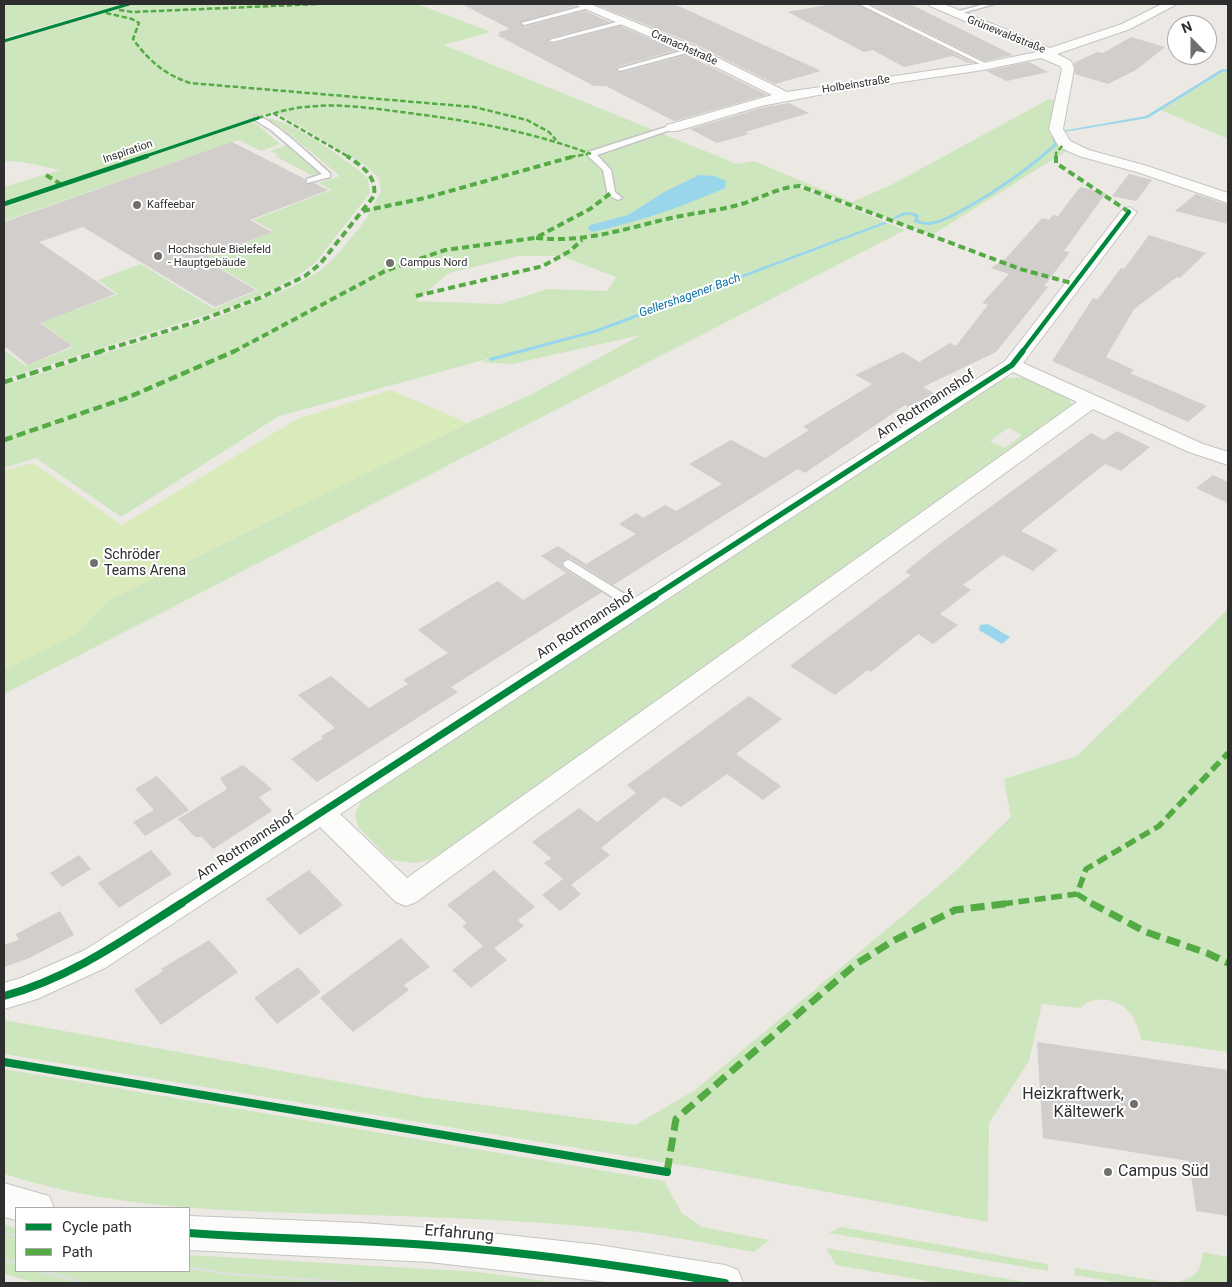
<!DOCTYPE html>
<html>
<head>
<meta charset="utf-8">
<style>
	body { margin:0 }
	#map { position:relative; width:1232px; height:1287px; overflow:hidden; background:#ece8e4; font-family:Roboto,sans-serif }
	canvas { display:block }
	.frame { position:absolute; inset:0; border:5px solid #2e2e2e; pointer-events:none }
	.legend { position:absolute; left:15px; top:1207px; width:175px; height:65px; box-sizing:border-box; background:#fff; border:1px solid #ababab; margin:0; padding:6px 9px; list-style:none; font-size:15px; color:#2e2e2e }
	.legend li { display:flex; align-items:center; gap:10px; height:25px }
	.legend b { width:25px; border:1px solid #ababab }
	.north { position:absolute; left:1167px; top:15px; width:50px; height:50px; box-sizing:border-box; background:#fff; border:1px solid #ababab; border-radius:50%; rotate:338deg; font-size:14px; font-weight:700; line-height:20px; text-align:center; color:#2e2e2e }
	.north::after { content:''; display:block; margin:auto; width:18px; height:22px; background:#706f6e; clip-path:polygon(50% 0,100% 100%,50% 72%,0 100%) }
</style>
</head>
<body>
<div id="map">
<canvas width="1232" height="1287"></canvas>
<div class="frame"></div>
<ul class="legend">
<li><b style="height:6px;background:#00873e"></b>Cycle path</li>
<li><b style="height:6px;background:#54ab44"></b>Path</li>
</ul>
<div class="north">N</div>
</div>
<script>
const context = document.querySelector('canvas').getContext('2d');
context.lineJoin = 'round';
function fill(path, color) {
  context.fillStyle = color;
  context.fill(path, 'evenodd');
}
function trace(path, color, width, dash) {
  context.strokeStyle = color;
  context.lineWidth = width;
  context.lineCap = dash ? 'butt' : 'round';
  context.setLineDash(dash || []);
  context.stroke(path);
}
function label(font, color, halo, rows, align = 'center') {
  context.font = font + ' Roboto,sans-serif';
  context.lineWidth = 4;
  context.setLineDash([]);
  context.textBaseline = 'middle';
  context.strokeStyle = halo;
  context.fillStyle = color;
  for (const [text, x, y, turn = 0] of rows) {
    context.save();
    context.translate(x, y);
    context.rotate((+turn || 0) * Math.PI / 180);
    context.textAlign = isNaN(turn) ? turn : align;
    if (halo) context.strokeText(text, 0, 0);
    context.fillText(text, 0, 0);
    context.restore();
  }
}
const green = new Path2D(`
	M4 4H123L4 38Z
	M135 4H417L491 32 444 45 737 164 754 161 852 202 891 185 1049 99 1064 103 1063 130 1068 150 932 235 799 184H793L887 223 597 329 279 416 121 517 36 458 4 468V385L216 318 292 287 320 271 339 253 366 219 381 191 379 178 364 164 274 111 247 120 258 125 280 144 261 151 239 140 4 221V187L60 170C41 166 24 161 4 161V43ZM519 256H561L616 277 607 291 548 289 500 304 416 301 449 273Z
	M1226 70H1228V139L1161 110Z
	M266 118C289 118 350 162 368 178L370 193 315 263 294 278 261 295 215 312 4 379V350L26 366 73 347 23 309 55 297 75 310 117 294 98 280 141 264 214 309 258 290 184 247 213 235 234 247 274 231 253 220 331 190 319 183 340 176 281 127Z
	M286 145 319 173 313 176 275 156 278 155 270 151Z
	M888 223 905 230 4 694V670L78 633 109 600 468 423 530 395 641 335 512 364 480 362 597 332Z
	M1017 377C1036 380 1067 386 1073 407L433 859 415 863 391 860 358 827 355 814 362 800 384 783 1003 379ZM1008 428 1022 435 1005 448 990 441Z
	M1228 609V1052L1142 1040C1139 1033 1137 1024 1133 1017 1123 999 1094 993 1081 1008L1042 1004 1029 1061 989 1123 988 1222 699 1168 4 1054V1020L423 1097 635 1125 695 1090 949 877 1011 817 1004 779 1077 756Z
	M4 1069 664 1181 682 1213 702 1227 769 1240 754 1252C713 1245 672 1236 631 1231 554 1222 477 1219 399 1216 268 1211 131 1215 4 1174Z
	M4 1224 16 1229V1271H189V1255L479 1272 559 1283H36L4 1274Z
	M841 1227 1048 1264V1271L829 1233Z
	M826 1248 1025 1282V1283H938L836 1265Z
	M1203 1252 1228 1257V1283H1175C1195 1277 1200 1274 1203 1252Z
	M1075 1268 1173 1283H1120L1075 1275Z`);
const pitch = new Path2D(`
	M390 390 468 423 109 600 78 633 4 670V471L33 463 122 525 297 419Z`);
const water = new Path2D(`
	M699 175 715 176 726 181 725 188C682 207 638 222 592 232L588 229 590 225 628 215 666 191Z
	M988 624 1010 637 1002 644 979 630 980 625Z`);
const stream = new Path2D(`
	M1222 69 1228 70V72L1224 71 1148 118 1064 132 1062 131 1146 116Z
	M1051 131 1054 132 1057 145C1031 169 1001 190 969 208 957 215 943 223 930 225 924 225 919 224 914 222L915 217C907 212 902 217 895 219L893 218C901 212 909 210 919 215L918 220C922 222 926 222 930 222 942 220 955 213 965 207 997 189 1027 168 1054 144Z
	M884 222 888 223 598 332 491 361 488 359 489 358 594 330Z`);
const building = new Path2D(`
	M462 4H572L575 6 519 23 524 27 585 11 610 22 549 38 548 42 552 44 621 26 677 50 616 67 615 69 619 73 687 55 767 95 674 121 606 86H594L497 35 501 34 498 32 510 29Z
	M594 4H674L821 71 775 84 697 45Z
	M832 4H857L973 63H968L953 56 904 67 873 50 864 52 788 12Z
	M870 4H910L1013 55 985 61Z
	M1131 37 1165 47 1136 70 1108 84 1075 74 1074 63 1097 52 1103 53Z
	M1029 62 1048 72 1007 81 986 71Z
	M789 103 809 113 745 132 749 134 717 143 690 129 761 108Z
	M232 142 305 179 306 184 314 183 328 190 250 220 272 232 203 259 256 290 215 307 83 227 39 242 115 294 40 323 72 346 28 365 4 346V222Z
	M1129 174 1152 180 1136 201 1112 196Z
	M1080 187 1106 193 1064 251 1070 252 1044 286 1048 287 996 352 923 387 935 394 908 407 905 405 805 473 798 469 613 585 570 558 565 559 561 563 564 569 602 592 451 687 458 692 317 782 291 759 323 738 321 736 335 728 298 695 331 676 369 708 408 684 403 680 448 653 418 630 461 603 498 581 523 600 566 573 541 556 558 546 586 564 636 534 619 524 636 513 643 518 665 505 676 511 722 484 689 464 731 440 765 458 809 430 803 427 872 384 855 375 903 352 919 362 950 343 956 346 988 305 982 303 1009 274 991 268 1006 258 1042 218 1049 220 1053 215 1058 216Z
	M1196 194 1228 205V224L1175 211Z
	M1149 235 1206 253 1180 278 1177 277 1134 309 1106 357 1134 370 1130 373 1207 406 1188 422 1052 361 1093 298 1098 299 1121 268 1124 269Z
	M1117 431 1150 447 1121 471 1105 464 1021 531 1058 550 1033 571 1003 555 963 585 971 590 940 614 958 625 933 644 918 634 871 672 868 670 835 695 790 666 911 575 905 572 937 546 1091 433 1104 440Z
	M1213 475 1228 482V503L1196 488Z
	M749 696 782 719 736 754 781 786 763 800 727 774 681 807 664 797 601 848 610 855 571 885 581 894 571 902 560 911 542 895 563 879 544 863 551 858 532 842 579 808 597 822 636 793 627 785Z
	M243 765 272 789 259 797 272 811 213 849 202 837H195L178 819 227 789 220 778Z
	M157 776 189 810 145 836 133 822 154 810 135 789Z
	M151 850 172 874 119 908 98 883Z
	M79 855 91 869 62 887 50 873Z
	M309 870 343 905 300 935 266 899Z
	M494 870 535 907 518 920 524 926 494 948 507 960 471 988 452 970 483 946 462 926 467 923 447 905Z
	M60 911 74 935 27 959 4 967V945L19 940 16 934Z
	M401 938 430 967 404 985 409 990 353 1032 320 998Z
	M209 940 238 972 161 1025 134 990 163 971 161 969Z
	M298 967 321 992 277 1024 254 998Z
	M1037 1042 1228 1070V1216L1196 1211 1189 1161 1043 1138Z`);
const lane = new Path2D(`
	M859 4H866L989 65 984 66Z
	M985 4H994L955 15 952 13Z
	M587 5 589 8 524 25 521 23Z
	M624 20 626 23 552 42 549 40Z
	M692 48 695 50 694 51 620 71 617 69Z
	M255 116C270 115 317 162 330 173V177L307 183V179L322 174 271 130 255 120Z
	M669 126 676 128 597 155 611 170 615 192 622 198 618 200 608 195 603 170 588 156V152Z
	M569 560 641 604 643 607 641 610H633L565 567 563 564 565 561Z`);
const street = new Path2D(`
	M574 4H590L696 47 787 92 983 63 1037 52 930 6 928 4H944L1050 48 1122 24 1162 4H1177L1130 29 1057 54 1071 61 1074 69 1063 129 1070 141 1089 150 1147 166 1228 193V203L1137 172 1079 156 1059 147 1049 129 1062 69 1060 66 1041 58 983 70 834 92 761 106 677 131H667L665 128 667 125 772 95 688 53Z
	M1129 207 1137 212 1023 363 1203 444 1228 452V465L1189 452 1093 409 416 902 406 906 396 902 320 827 105 968 37 999 4 1009V983L21 978 85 950 1005 361 1123 209ZM1013 372 1077 402 407 878 340 814Z
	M4 1183 49 1196 54 1208H16V1220L4 1217Z
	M189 1216 361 1223 471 1231 598 1245 725 1265 738 1270 743 1283H615L429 1262 189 1250Z`);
const tram = new Path2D(`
	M4 1233 16 1236
	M4 1259 16 1263
	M189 1268 229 1274 357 1283
	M40 1271 86 1283`);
const quietFar4 = new Path2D(`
	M119 10 133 12 319 4
	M106 13 132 19 139 23 133 39C149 61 164 74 190 83L474 107 527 120 549 132 556 140
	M273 113 349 157
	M258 118C274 113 290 108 306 107 338 103 370 108 401 112 466 120 530 131 591 154
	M570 157 588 154
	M1056 157V153L1064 144`);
const quietFar3 = new Path2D(`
	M1056 156V163L1129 212
	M46 175 62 185
	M363 211 425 198 575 156
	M536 238C586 243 623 229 671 218 693 213 716 211 738 205 760 199 778 187 800 186L1020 269 1075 284
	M416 296 543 266 570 251 582 240
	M98 352 196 322 262 297 305 276 320 264 374 196C377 176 362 166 347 156
	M233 352 385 271 445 250 535 238 590 209 611 193`);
const quietFar2 = new Path2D(`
	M4 382 102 351
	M4 440 129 397 235 351`);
const quietFar1 = new Path2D(`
	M1077 894 1093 904
	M1002 904 1077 894 1086 869 1159 826 1228 753`);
const quiet = new Path2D(`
	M1091 903 1146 932 1207 953 1228 963
	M667 1172 676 1119 856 964 893 941 955 910 1011 903`);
const cyclewayFar4 = new Path2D(`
	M4 41 129 4
	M143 157 258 118`);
const cyclewayFar3 = new Path2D(`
	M4 204 147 156
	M1022 352 1129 212`);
const cyclewayFar2 = new Path2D(`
	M653 597 1012 365 1023 351`);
const cyclewayFar1 = new Path2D(`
	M180 904 655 596`);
const cycleway = new Path2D(`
	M4 996C70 978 125 939 182 903
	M4 1062 667 1172
	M189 1233C268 1239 348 1239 428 1245 527 1252 626 1266 725 1283`);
const markers = [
	[137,205,5,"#706f6e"],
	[158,256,5,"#706f6e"],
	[390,263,5,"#706f6e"],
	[94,563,5,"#706f6e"],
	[1134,1104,5,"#706f6e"],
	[1108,1172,5,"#706f6e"]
];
const farStreetnames = [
	["Grünewaldstraße",1006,35,22],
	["Cranachstraße",684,48,24],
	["Holbeinstraße",856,85,-9],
	["Inspiration",128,152,-19]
];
const farPoinames = [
	["Kaffeebar",147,205],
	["Hochschule Bielefeld",168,250],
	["- Hauptgebäude",168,263],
	["Campus Nord",400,263]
];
const farWaternames = [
	["Gellershagener Bach",690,296,-20]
];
const streetNames = [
	["Am Rottmannshof",926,405,-33],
	["Am Rottmannshof",586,625,-33],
	["Am Rottmannshof",246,846,-33]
];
const poiNames = [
	["Schröder",104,555],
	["Teams Arena",104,571]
];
const nearPoinames = [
	["Heizkraftwerk,",1124,1095],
	["Kältewerk",1124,1113],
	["Campus Süd",1118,1172,"left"]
];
const nearStreetnames = [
	["Erfahrung",459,1234,5]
];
fill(green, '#cee6be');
fill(pitch, '#d9eabb');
fill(water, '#99d6ec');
fill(stream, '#99d6ec');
fill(building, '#d1cecb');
trace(lane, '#c5c4c5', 3);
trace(street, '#c5c4c5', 2);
fill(lane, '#fcfcfb');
fill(street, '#fcfcfb');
trace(tram, '#dfdfe1', 2);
trace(quietFar4, '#54ab44', 2.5, [5.5, 2.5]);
trace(quietFar3, '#54ab44', 4, [7, 4]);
trace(quietFar2, '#54ab44', 4.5, [9, 4.5]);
trace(quietFar1, '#54ab44', 5.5, [11, 5.5]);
trace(quiet, '#54ab44', 7, [14, 7]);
trace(cyclewayFar4, '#00873e', 3);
trace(cyclewayFar3, '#00873e', 4.5);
trace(cyclewayFar2, '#00873e', 5.5);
trace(cyclewayFar1, '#00873e', 7);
trace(cycleway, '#00873e', 8);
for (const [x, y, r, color] of markers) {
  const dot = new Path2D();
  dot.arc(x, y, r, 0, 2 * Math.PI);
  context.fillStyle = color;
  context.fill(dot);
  trace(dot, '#fff', 2);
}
label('11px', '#2e2e2e', '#fff', farStreetnames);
label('11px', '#2e2e2e', '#fff', farPoinames, 'left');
label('italic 12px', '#0d6fa3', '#fff', farWaternames);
label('14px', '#2e2e2e', '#fff', streetNames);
label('14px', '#2e2e2e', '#fff', poiNames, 'left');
label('16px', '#2e2e2e', '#fff', nearPoinames, 'right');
label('16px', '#2e2e2e', '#fff', nearStreetnames);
</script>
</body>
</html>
